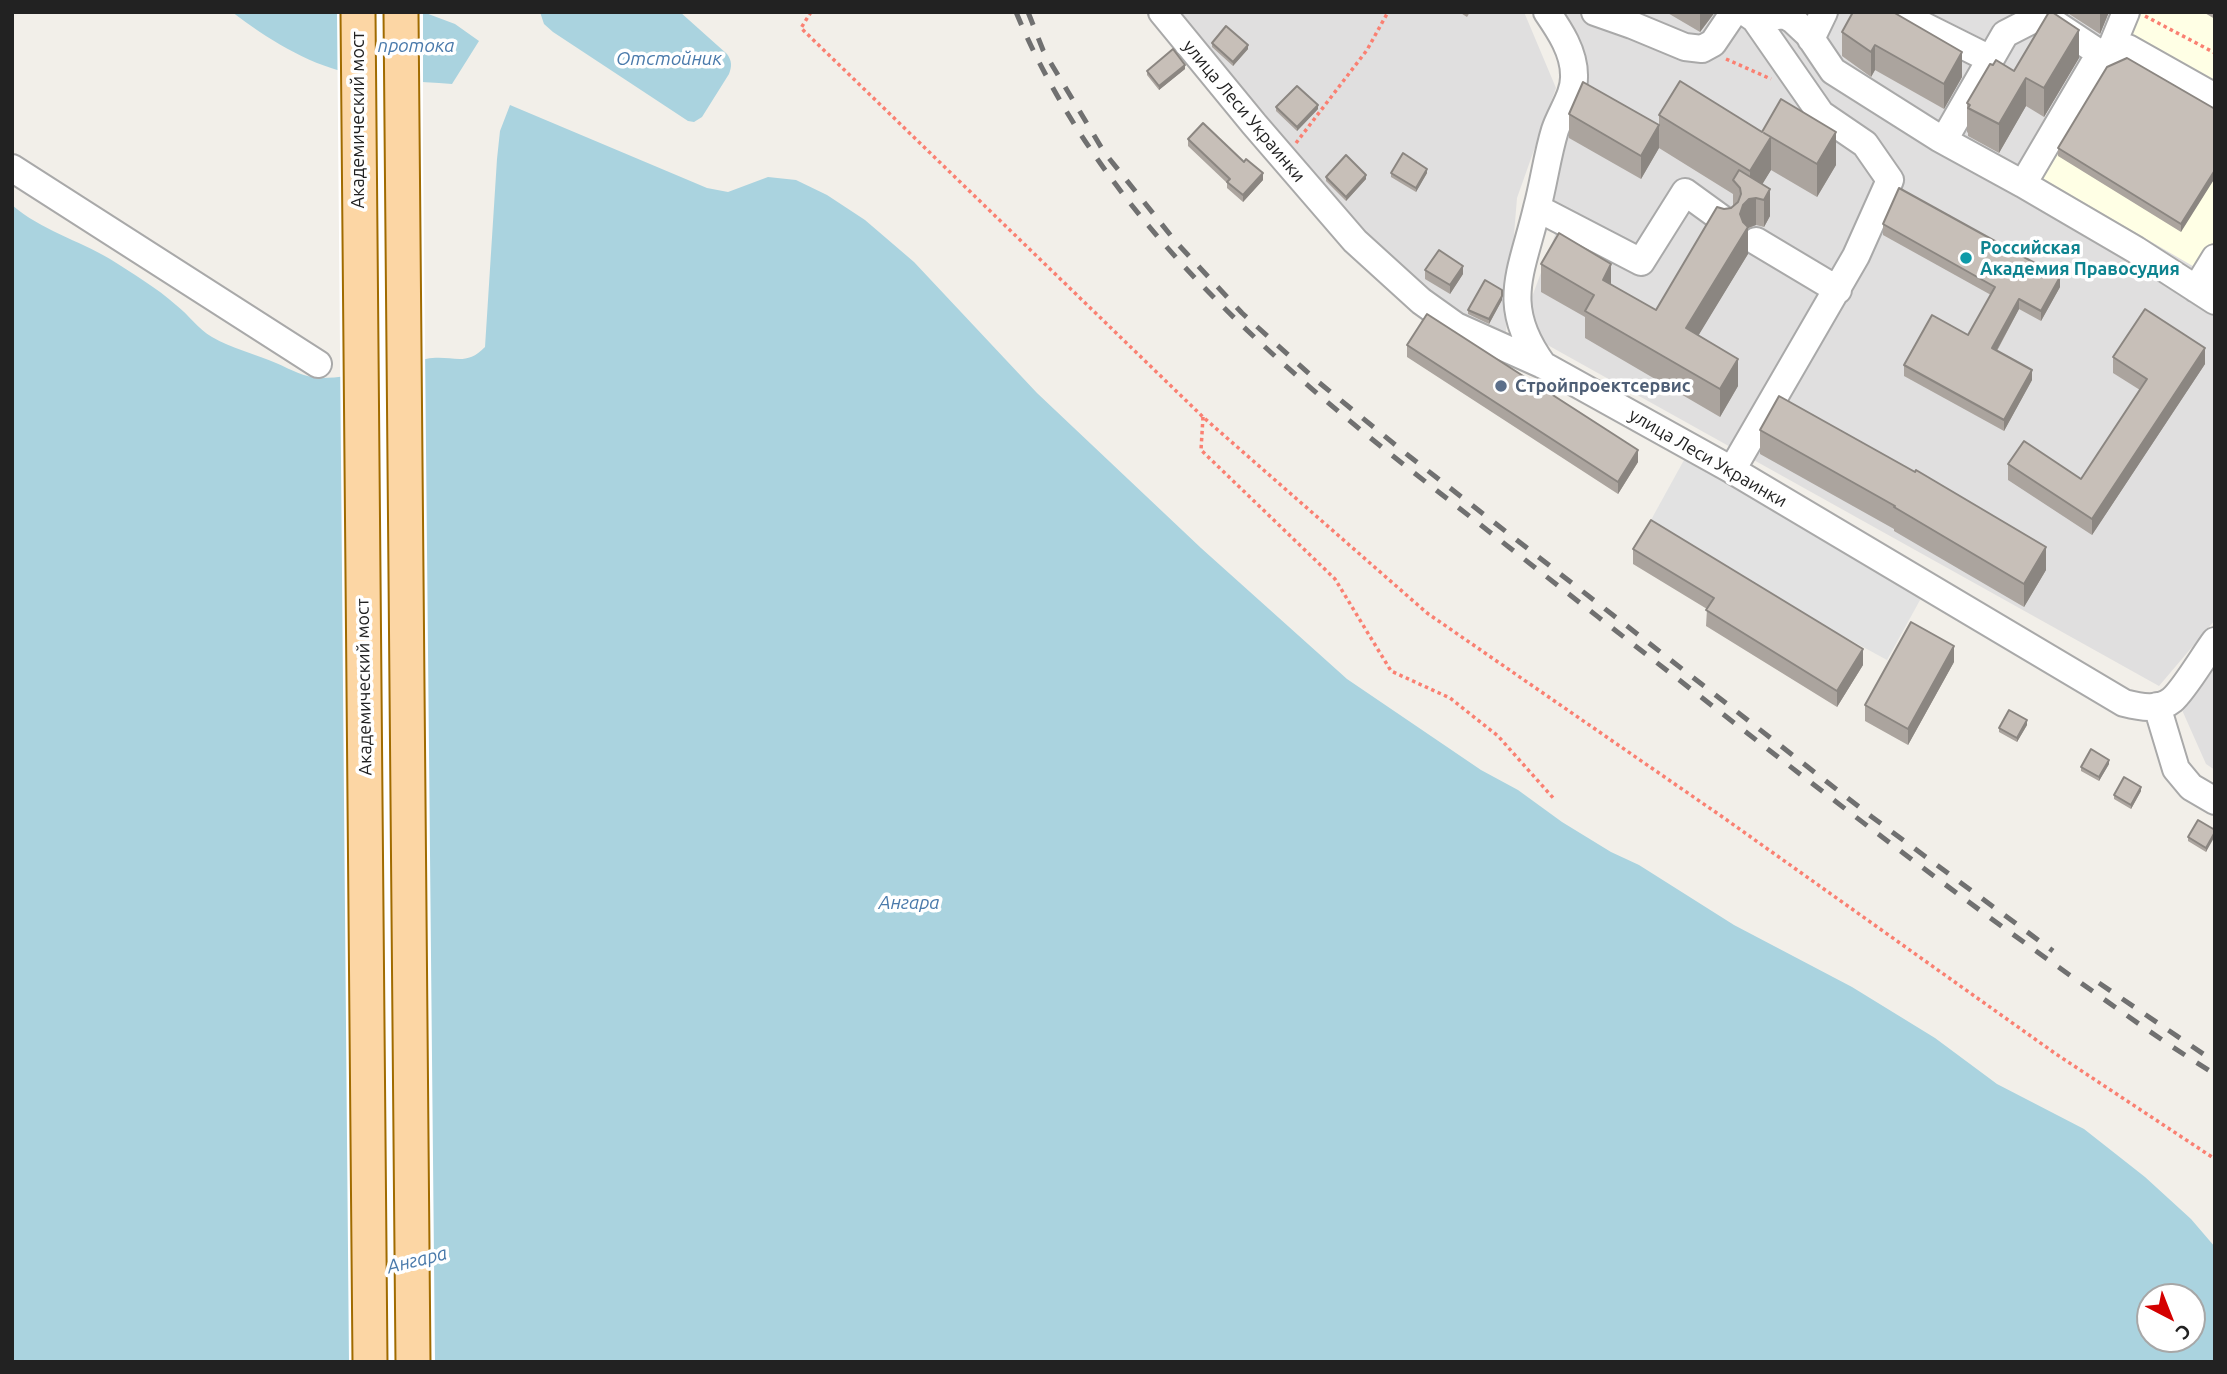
<!DOCTYPE html>
<html>
<head>
<meta charset="utf-8">
<style>
	body { margin:0 }
	#map { position:relative; width:2227px; height:1374px; overflow:hidden; background:#f2efe9; font-family:Ubuntu,sans-serif }
	canvas { display:block }
	.frame { position:absolute; inset:0; border:14px solid #222; pointer-events:none }
	.north { position:absolute; left:2136px; top:1283px; width:70px; height:70px; box-sizing:border-box; background:#fff; border:2px solid #a7a7a7; border-radius:50%; rotate:138deg; font-size:19px; font-weight:700; line-height:28px; text-align:center; color:#222 }
	.north::after { content:''; display:block; margin:auto; width:24px; height:32px; background:#d40000; clip-path:polygon(50% 0,100% 100%,50% 72%,0 100%) }
</style>
</head>
<body>
<div id="map">
<canvas width="2227" height="1374"></canvas>
<div class="frame"></div>
<div class="north">С</div>
</div>
<script>
const context = document.querySelector('canvas').getContext('2d');
context.lineJoin = 'round';
function fill(path, color) {
  context.fillStyle = color;
  context.fill(path, 'evenodd');
}
function trace(path, color, width, dash) {
  context.strokeStyle = color;
  context.lineWidth = width;
  context.lineCap = dash ? 'butt' : 'round';
  context.setLineDash(dash || []);
  context.stroke(path);
}
function label(font, color, halo, rows, align = 'center') {
  context.font = font + ' Ubuntu,sans-serif';
  context.lineWidth = 7;
  context.setLineDash([]);
  context.textBaseline = 'middle';
  context.strokeStyle = halo;
  context.fillStyle = color;
  for (const [text, x, y, turn = 0] of rows) {
    context.save();
    context.translate(x, y);
    context.rotate((+turn || 0) * Math.PI / 180);
    context.textAlign = isNaN(turn) ? turn : align;
    if (halo) context.strokeText(text, 0, 0);
    context.fillText(text, 0, 0);
    context.restore();
  }
}
const residential = new Path2D(`
	M1172 12H1524L1556 88 1517 198 1505 344 1457 321 1365 236Z
	M1556 12H2215V620L2159 686 1544 343 1526 313 1555 235 1534 177 1574 67Z
	M2215 668V770L2206 764 2182 710Z`);
const education = new Path2D(`
	M2132 12H2215V279L2035 174Z`);
const parking = new Path2D(`
	M1684 460 1925 591 1887 660 1646 529Z`);
const water = new Path2D(`
	M232 12H423L455 24 479 41 452 84C418 81 381 81 348 73 304 62 268 39 232 12Z
	M540 12H680L727 54C732 61 732 66 729 74L702 117 694 122 688 121 553 32 544 24Z
	M510 105 707 188 728 192 768 177 796 180 827 195 865 220 914 262 1037 393 1201 548 1347 679 1481 770 1518 790 1562 822 1611 852 1639 865 1734 925 1852 987 1935 1038 1997 1084 2084 1129 2145 1177 2191 1219 2215 1247V1362H12V205C41 230 78 240 110 259 132 273 157 288 176 305 189 315 198 329 212 337 231 348 255 354 276 363 292 370 303 377 321 378 356 378 392 365 426 359 452 354 465 368 485 347L497 159 500 131ZM2150 1297H2192V1339H2150Z`);
const pier = new Path2D(`
	M337 12H423V143L435 1362H349Z`);
const path = new Path2D(`
	M811 12 801 28 1203 417 1427 613 1724 818 2056 1054 2215 1159
	M2145 16 2215 53
	M1726 59 1771 79
	M1296 143 1367 50 1388 12
	M1203 417 1201 450 1335 579 1391 671 1450 698 1498 736 1555 800`);
const minor = new Path2D(`
	M1162 12 1254 124 1355 241 1421 301 1456 326 1543 365 1732 470 2124 703C2140 707 2159 711 2172 700 2184 690 2205 654 2215 641
	M1595 12 1632 25 1685 47 1702 49 1713 43 1734 12
	M1904 12 1902 15 1990 59
	M1755 19 1784 15 1793 20 1808 34 1833 71 1939 138 2023 184
	M1811 39 1824 12
	M2215 97 2128 48 2093 65 2023 184 2136 250 2215 301
	M1944 140 2005 34 2042 15 2107 58 2126 12
	M12 168 318 364
	M1537 208 1641 262 1685 192 1725 221
	M1756 241 1838 290
	M2196 289 2215 258
	M1543 365C1499 305 1522 272 1537 208 1544 182 1547 156 1555 130 1561 112 1575 94 1574 75 1574 52 1560 31 1547 12
	M1732 470 1856 256 1890 180 1865 144 1821 114 1755 19 1745 12
	M2157 706 2176 769 2191 787 2215 801`);
const major = new Path2D(`
	M358 12 370 1362
	M401 12 413 1362`);
const rail = new Path2D(`
	M1016 12C1103 221 1280 369 1454 504 1529 563 1603 621 1678 679 1811 783 1943 886 2081 983 2125 1014 2169 1046 2215 1074
	M1028 12 1043 50 1104 152 1176 242 1242 313 1316 380 1409 456 1872 817 2053 951
	M2099 983 2215 1062`);
const wall = new Path2D(`
	M1459 12H1470L1467 17Z
	M1666 12H1715L1700 32Z
	M1897 12V15L1962 77 1944 109 1875 70 1871 77 1842 56V32Z
	M2066 12H2109L2100 34Z
	M2203 12H2215V19Z
	M1212 43 1248 49 1233 66 1212 47Z
	M2079 58 2044 117 2026 106 1999 153 1968 136V133L1967 132V103L1993 65 2014 71Z
	M1185 69 1159 90 1147 75V71Z
	M1276 107 1318 109 1297 131 1276 111Z
	M2215 109 2181 232 2058 156V148Z
	M1569 114 1659 148 1641 179 1569 138Z
	M1659 115 1762 132 1836 165 1817 197 1771 170 1762 184 1770 216 1764 227 1756 225 1748 228V254L1698 335 1738 386 1720 417 1585 338V317L1541 292V264L1611 285 1656 310 1724 209 1731 208 1733 206V194L1659 148Z
	M1188 139 1244 162 1263 180 1243 202 1227 188V183L1188 146Z
	M1391 173H1427L1416 192 1391 177Z
	M1326 177 1366 179 1346 201 1326 181Z
	M1883 224 2060 287 2041 321 2019 309 1997 351 2032 380 2004 431 1904 376V365L1968 335 1991 295 1883 235Z
	M1425 270 1463 274 1450 294 1425 279Z
	M1502 290V300L1489 324 1468 314V310Z
	M1407 345 1638 462 1618 494 1407 357Z
	M2113 357 2205 364 2092 535 2008 480V464L2081 479 2140 390 2113 373Z
	M1760 430 1915 472 2046 570 2024 607 1894 531V529L1760 454Z
	M1633 549 1863 665 1837 707 1706 626 1707 609 1633 564Z
	M1954 662 1908 745 1865 721V705Z
	M2027 725 2017 742 1999 732V728Z
	M2109 764 2099 781 2081 771V767Z
	M2141 791 2131 809 2114 799V795Z
	M2215 830 2206 852 2188 841V837Z`);
const shadedWall = new Path2D(`
	M1700 12H1715L1700 32Z
	M2100 12H2109L2100 34Z
	M2079 30V58L2044 117V88Z
	M1248 45V49L1233 66V62Z
	M1875 45V70L1871 77V52Z
	M1962 52V77L1944 109V84Z
	M1185 65V69L1159 90V86Z
	M2026 78V106L1999 153V124Z
	M1318 105V109L1297 131V127Z
	M1659 125V148L1641 179V156Z
	M1836 132V165L1817 197V164Z
	M1771 137V170L1754 198H1756V225L1748 228V254L1686 356V328L1740 214 1743 205 1750 199V171Z
	M1427 169V173L1416 192V188Z
	M2215 170V178L2181 232V224Z
	M1263 173V180L1243 202V195Z
	M1366 175V179L1346 201V197Z
	M1770 189V216L1764 227V200Z
	M1611 264V291L1603 280Z
	M1463 266V274L1450 294V285Z
	M2060 277V287L2041 321V311Z
	M1502 296V300L1489 324V319Z
	M2019 299V309L1992 359V348Z
	M2205 348V364L2092 535V519Z
	M1738 359V386L1720 417V389Z
	M2032 370V380L2004 431V420Z
	M1638 450V462L1618 494V482Z
	M2046 547V570L2024 607V584Z
	M1954 646V662L1908 745V729Z
	M1863 649V665L1837 707V691Z
	M2027 720V725L2017 742V738Z
	M2109 760V764L2099 781V777Z
	M2141 787V791L2131 809V805Z
	M2215 832V836L2206 852V848Z`);
const building = new Path2D(`
	M1853 12H1893L1962 52 1944 84 1875 45 1871 52 1842 32Z
	M2049 12H2052L2079 30 2044 88 2026 78 1999 124 1968 108 1970 105 1967 103 1990 64 1993 65 1996 60 2014 71Z
	M1226 26 1248 45 1233 62 1212 43Z
	M1173 49 1185 65 1159 86 1147 71Z
	M2127 58 2215 109V170L2181 224 2058 148 2107 67Z
	M1680 81 1762 132 1781 99 1836 132 1817 164 1764 133 1771 137 1750 171 1659 115Z
	M1583 82 1659 125 1641 156 1569 114Z
	M1297 86 1318 105 1297 127 1276 107Z
	M1203 123 1244 162 1246 159 1263 173 1243 195 1227 182 1230 179 1188 139Z
	M1403 153 1427 169 1416 188 1391 173Z
	M1346 155 1366 175 1346 197 1326 177Z
	M1739 170 1770 189 1764 200 1756 198 1749 199 1743 205 1740 214 1743 222 1748 227 1686 328 1738 359 1720 389 1585 311 1594 295 1541 264 1559 233 1611 264 1603 280 1656 310 1717 207 1724 209 1731 208 1738 202 1741 194 1740 188 1733 180Z
	M1899 188 2060 277 2041 311 2019 299 1992 348 2032 370 2004 420 1904 365 1932 315 1968 335 1995 287 1883 224Z
	M1439 250 1463 266 1450 285 1425 270Z
	M1485 280 1502 290V296L1489 319 1468 310Z
	M2145 309 2205 348 2092 519 2008 464 2024 441 2081 479 2147 379 2113 357Z
	M1427 314 1638 450 1618 482 1407 345Z
	M1779 396 1915 472 1916 470 2046 547 2024 584 1894 507 1895 506 1760 430Z
	M1651 520 1863 649 1837 691 1706 610 1714 598 1633 549Z
	M1911 622 1954 646 1908 729 1865 705Z
	M2009 710 2027 720 2017 738 1999 728Z
	M2091 749 2109 760 2099 777 2081 767Z
	M2124 777 2141 787 2131 805 2114 795Z
	M2198 820 2215 830V832L2206 848 2188 837Z`);
const markers = [
	[1966,258,7,"#0f9aa8"],
	[1501,386,7,"#5c6f8a"]
];
const streetNames = [
	["улица Леси Украинки",1244,111,50],
	["Академический мост",358,120,-90],
	["улица Леси Украинки",1708,458,30],
	["Академический мост",364,687,-91]
];
const cultureNames = [
	["Российская",1980,248],
	["Академия Правосудия",1980,269]
];
const serviceNames = [
	["Стройпроектсервис",1515,386]
];
const waterNames = [
	["протока",416,46],
	["Отстойник",669,59],
	["Ангара",909,903],
	["Ангара",417,1260,-14]
];
fill(residential, '#e0dfdf');
fill(education, '#ffffe5');
fill(parking, '#e2e2e2');
fill(water, '#aad3df');
fill(pier, '#fff');
trace(minor, '#a9a9a9', 30);
trace(major, '#a06b00', 37);
trace(path, '#fa8072', 3.5, [3.5, 3.5]);
trace(minor, '#fff', 26);
trace(major, '#fcd6a4', 33);
trace(rail, '#707070', 5, [14, 14]);
fill(wall, '#aba49e');
fill(shadedWall, '#8b8681');
fill(building, '#c7bfb8');
trace(building, '#8b8681', 2);
for (const [x, y, r, color] of markers) {
  const dot = new Path2D();
  dot.arc(x, y, r, 0, 2 * Math.PI);
  context.fillStyle = color;
  context.fill(dot);
  trace(dot, '#fff', 2.5);
}
label('18px', '#222', '#fff', streetNames);
label('bold 18px', '#0d838f', '#fff', cultureNames, 'left');
label('bold 18px', '#4e5e75', '#fff', serviceNames, 'left');
label('italic 19px', '#4a7aab', '#fff', waterNames);
</script>
</body>
</html>
